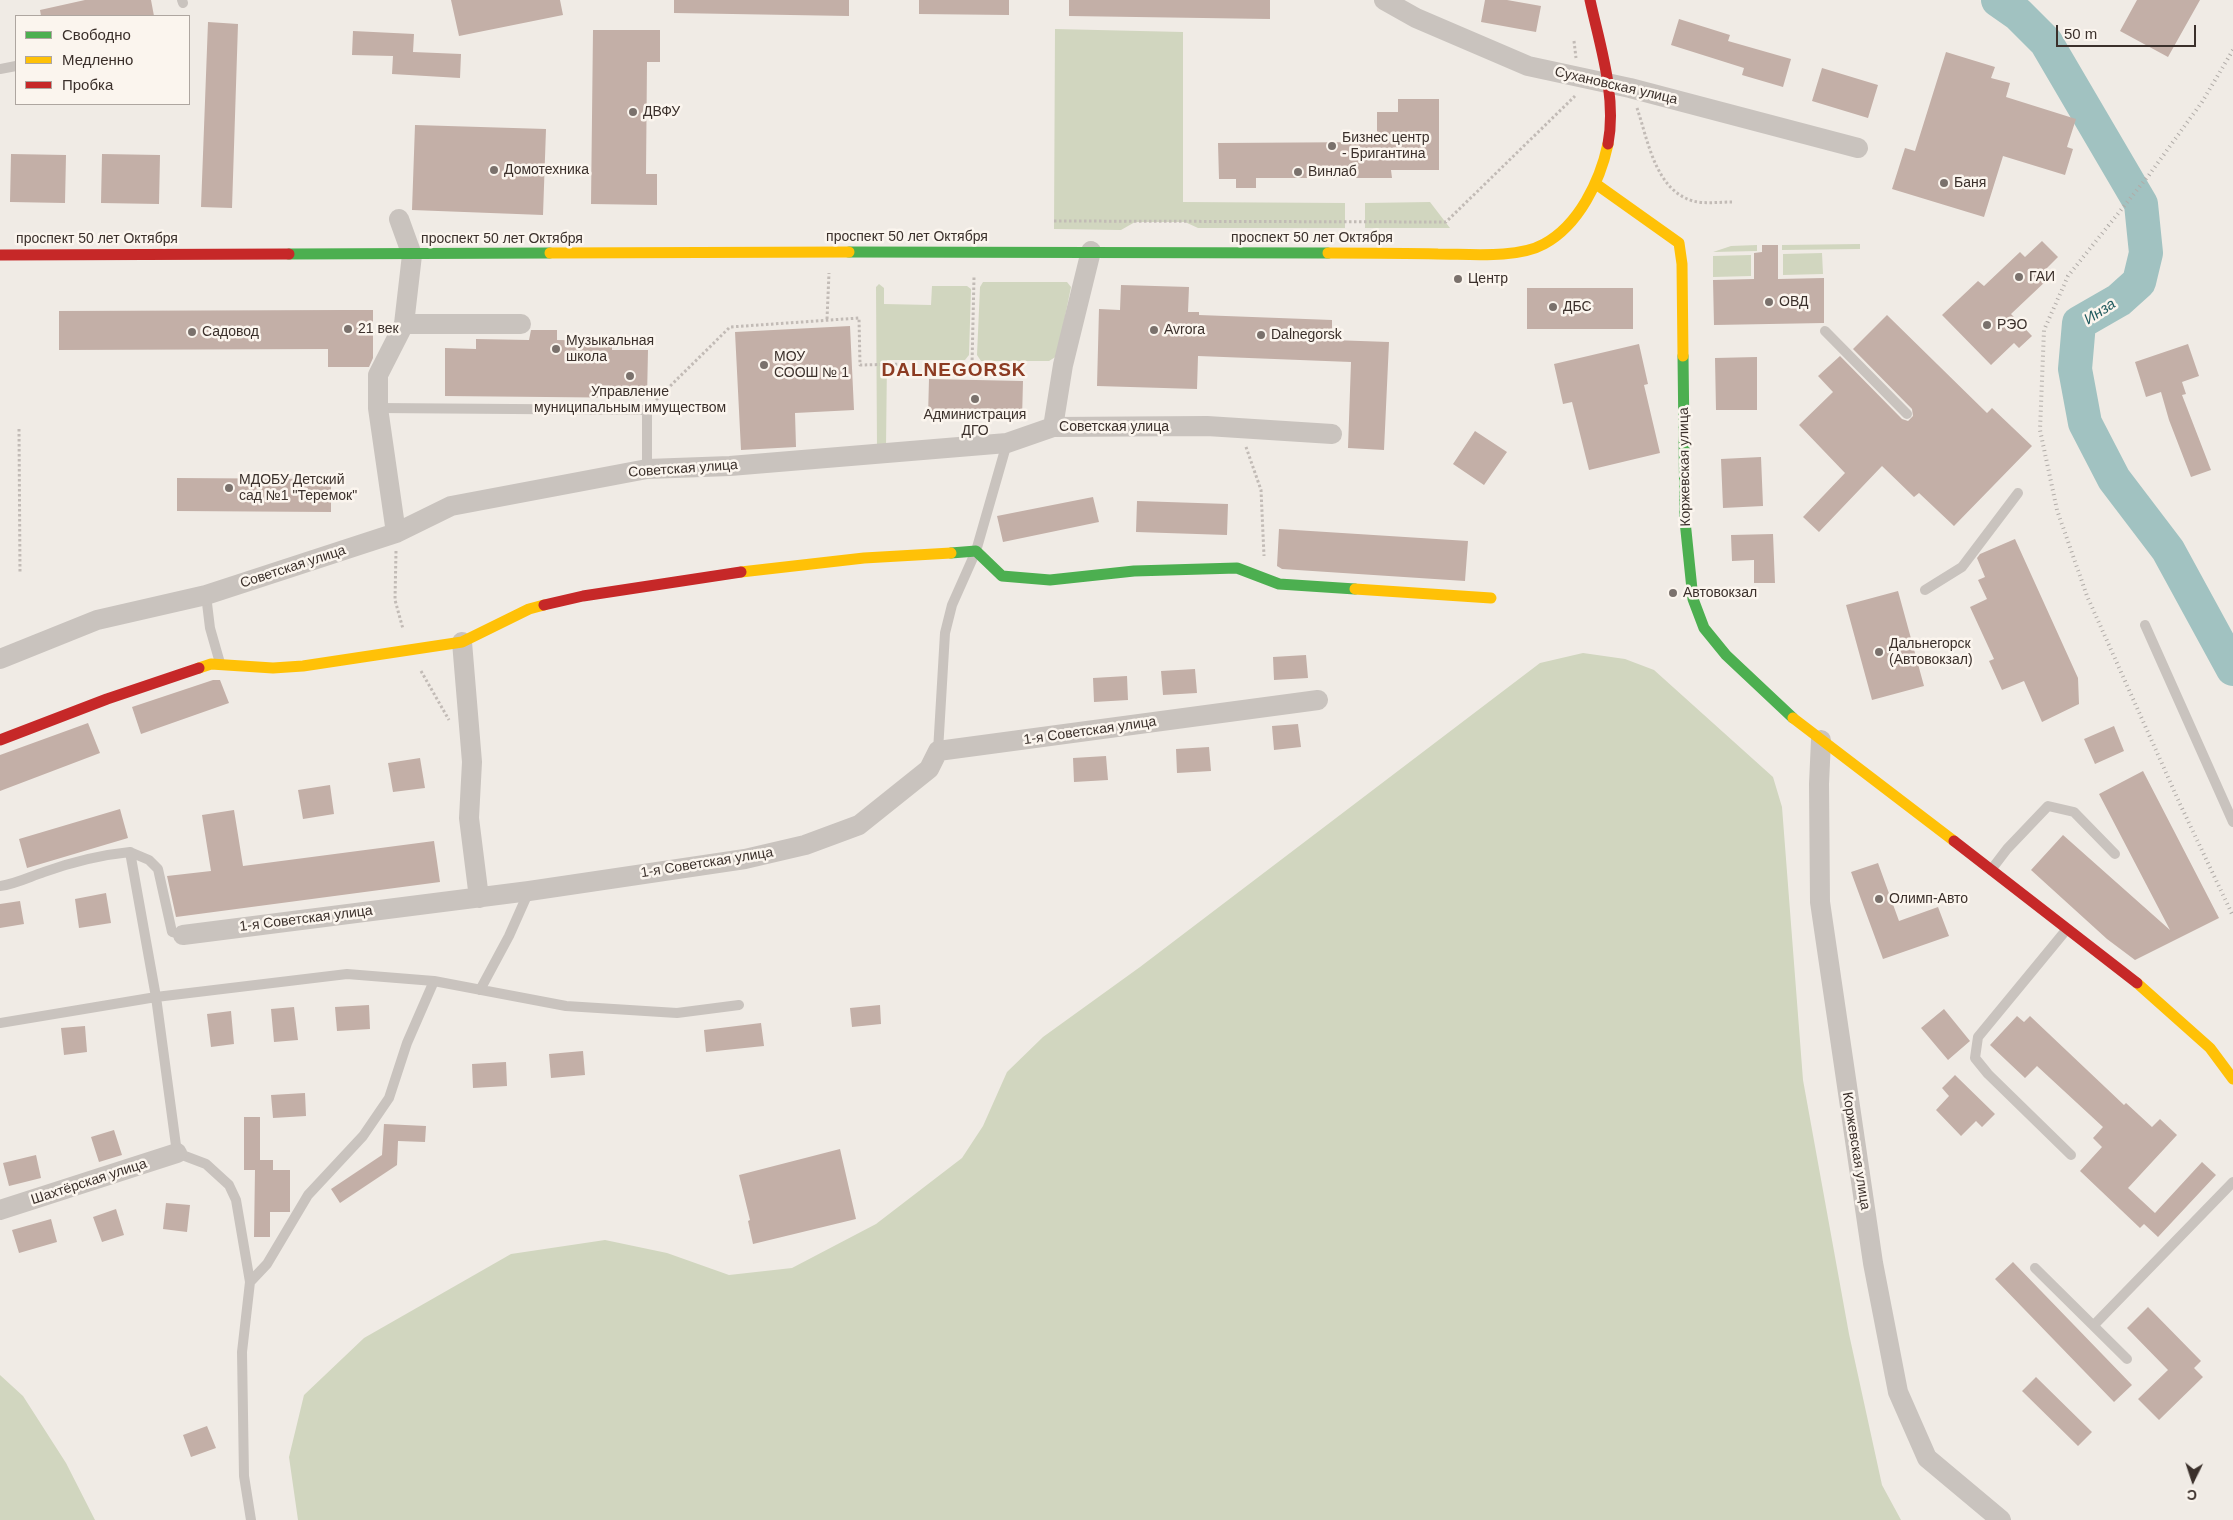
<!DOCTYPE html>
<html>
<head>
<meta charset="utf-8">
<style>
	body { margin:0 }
	#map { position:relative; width:2233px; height:1520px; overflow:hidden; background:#f0ebe5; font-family:Arial,sans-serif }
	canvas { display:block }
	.legend { position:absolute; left:15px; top:15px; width:175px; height:90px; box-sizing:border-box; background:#fbf5ee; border:1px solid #aea6a0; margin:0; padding:6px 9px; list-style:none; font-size:15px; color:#3b302b }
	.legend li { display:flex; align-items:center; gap:10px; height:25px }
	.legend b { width:25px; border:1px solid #aea6a0 }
	.north { position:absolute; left:2168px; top:1455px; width:50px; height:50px; -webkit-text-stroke:4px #fbf5ee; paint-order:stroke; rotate:184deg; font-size:14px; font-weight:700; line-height:20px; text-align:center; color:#3b302b }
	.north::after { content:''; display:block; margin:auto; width:18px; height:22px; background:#3b302b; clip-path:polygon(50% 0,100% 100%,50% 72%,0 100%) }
	.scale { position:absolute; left:2056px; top:25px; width:140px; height:22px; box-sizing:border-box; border:2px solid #3b302b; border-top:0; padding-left:6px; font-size:15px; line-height:18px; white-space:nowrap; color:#3b302b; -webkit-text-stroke:4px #fbf5ee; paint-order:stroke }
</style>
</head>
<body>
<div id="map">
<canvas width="2233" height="1520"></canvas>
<ul class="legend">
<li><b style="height:6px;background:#4caf50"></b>Свободно</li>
<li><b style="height:6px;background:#ffc107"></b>Медленно</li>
<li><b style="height:6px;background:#c62828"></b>Пробка</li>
</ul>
<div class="north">С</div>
<div class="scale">50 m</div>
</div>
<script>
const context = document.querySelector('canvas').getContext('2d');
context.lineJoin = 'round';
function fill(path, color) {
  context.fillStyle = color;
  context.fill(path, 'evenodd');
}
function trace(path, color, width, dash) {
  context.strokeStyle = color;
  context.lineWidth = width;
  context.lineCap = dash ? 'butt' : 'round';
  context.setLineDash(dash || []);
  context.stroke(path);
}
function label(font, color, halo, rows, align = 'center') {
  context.font = font + ' Arial,sans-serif';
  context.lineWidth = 5;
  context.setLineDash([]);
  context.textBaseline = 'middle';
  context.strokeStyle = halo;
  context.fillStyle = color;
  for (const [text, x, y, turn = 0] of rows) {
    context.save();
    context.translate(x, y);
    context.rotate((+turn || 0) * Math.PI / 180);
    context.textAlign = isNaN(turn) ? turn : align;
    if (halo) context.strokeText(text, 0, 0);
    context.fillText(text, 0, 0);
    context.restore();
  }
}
const green = new Path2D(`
	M1055 29 1183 32V202L1345 203V228H1198L1185 222H1135L1121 230 1054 229Z
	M1430 202 1450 228H1365V203Z
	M1860 244V249L1782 250V245Z
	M1757 245V251L1713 252 1731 246Z
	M1822 253 1823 274 1783 275V254Z
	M1751 255V276L1713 277V256Z
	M983 282H1067L1071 287 1057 356 1049 361H981L977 355 980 287Z
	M879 284 884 288V304L931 305 932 286H967L971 289 969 355 965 360H887L886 447 877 448 876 287Z
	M1583 653 1625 659 1654 670 1773 777 1782 807 1803 1080 1849 1334 1882 1485 1901 1520H298L289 1457 304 1395 364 1338 511 1254 605 1240 667 1253 729 1275 792 1268 876 1224 962 1158 983 1126 1007 1072 1043 1037 1140 967 1540 663Z
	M0 1375 23 1396 66 1463 95 1520H0Z`);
const river = new Path2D(`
	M1998 0 2018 14 2046 42 2141 204 2146 253 2139 282 2119 300 2079 323 2075 369 2085 423 2114 479 2168 550 2233 669`);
const building = new Path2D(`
	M85 0H151L154 16H41L40 10Z
	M451 0H560L563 15 459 36Z
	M674 0H849V16L674 13Z
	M919 0H1009V15L919 14Z
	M1069 0H1270V19L1069 16Z
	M1485 0H1507L1541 6 1536 32 1481 22Z
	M2137 0H2200L2168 57 2120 31Z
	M1679 19 1730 35 1728 41 1791 59 1783 87 1742 75 1744 68 1671 45Z
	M208 22 238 24 232 208 201 207Z
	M593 30H660V62H647L646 174H657V205L591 204Z
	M353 31 414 34 413 52 461 54 460 78 392 74 393 56 352 55Z
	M1946 52 1995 67 1991 78 2010 83 2006 97 2076 119 2067 147 2073 149 2065 175 2003 156 1984 217 1892 189 1905 148 1915 151Z
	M1822 68 1878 85 1868 118 1812 101Z
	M1398 99H1439V170H1391L1392 178H1256V188H1236V179H1219L1218 143 1377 142V112H1398Z
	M415 125 546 129 543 215 412 210Z
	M11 154 66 155 65 203 10 202Z
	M102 154 160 155 159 204 101 203Z
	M2042 241 2058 257 2041 274 2047 280 2011 314 2032 336 2019 348 2014 343 1991 365 1942 315 1978 281 1984 286 2020 252 2025 257Z
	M1762 245H1778V279L1824 278V323L1714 325 1713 280 1754 279V253L1762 252Z
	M1121 285 1189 287 1188 312H1199V315L1332 320V340L1389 342 1384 450 1348 448 1351 362 1198 356 1197 389 1097 386 1099 309 1120 310Z
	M1527 288H1633V329H1527Z
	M342 310H373V358L369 367H328V349L59 350V311Z
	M1887 315 1987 413 1992 408 2032 446 1954 526 1919 493 1914 497 1882 466 1819 532 1803 517 1845 473 1799 425 1833 392 1818 376 1840 356 1902 419 1908 421 1913 416 1912 409 1853 349Z
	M850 326 854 410 795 413 796 447 741 450 735 332Z
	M531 330H557V340L612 341V350H648L647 398 445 396V348L476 349V339L529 340Z
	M1639 344 1648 384 1644 385 1660 453 1589 470 1572 402 1563 404 1554 364Z
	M2188 344 2199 376 2182 382 2186 394 2182 395 2211 470 2191 477 2169 420 2161 392 2146 397 2135 362Z
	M1757 357V410H1716L1715 358Z
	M929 379 1023 381 1022 419 928 417Z
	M1475 431 1507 452 1484 485 1453 464Z
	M1761 457 1763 506 1723 508 1721 459Z
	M177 478 331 479V512L177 511Z
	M1093 497 1099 522 1003 542 997 516Z
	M1137 501 1228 504 1227 535 1136 532Z
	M1279 529 1468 541 1465 581 1282 569 1277 566Z
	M1773 534 1775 583H1754V560L1732 561 1731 535Z
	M2015 539 2078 678 2079 704 2042 722 2024 681 2002 690 1989 661 1994 659 1970 607 1987 599 1978 580 1985 577 1977 558 1980 554Z
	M1898 591 1924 686 1872 700 1846 605Z
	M1306 655 1308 678 1274 680 1273 657Z
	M1195 669 1197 693 1163 695 1161 671Z
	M1127 676 1128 700 1094 702 1093 678Z
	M213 680H220L229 703 141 734 132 707Z
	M88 723 100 753 0 791V755Z
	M1298 724 1301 747 1274 750 1272 726Z
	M2114 726 2124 751 2095 764 2084 739Z
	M1209 747 1211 771 1177 773 1176 749Z
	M1106 756 1108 780 1074 782 1073 758Z
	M420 758 425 788 393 792 388 763Z
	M2143 771 2219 918 2135 960 2107 939 2031 870 2063 835 2170 930 2099 794Z
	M330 785 334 814 303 819 298 790Z
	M120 809 128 838 27 868 19 839Z
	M234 810 243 866 434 841 440 882 176 917 167 876 211 871 202 815Z
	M1878 863 1899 921 1938 907 1949 936 1883 959 1851 872Z
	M106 893 111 923 79 928 75 899Z
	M20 901 24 924 0 928V904Z
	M369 1005 370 1029 337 1031 335 1007Z
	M880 1005 881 1024 852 1027 850 1008Z
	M294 1007 298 1040 274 1042 271 1009Z
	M1944 1009 1970 1041 1948 1060 1921 1028Z
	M231 1011 234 1044 211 1047 207 1014Z
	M2017 1016 2024 1022 2030 1016 2124 1105 2126 1103 2152 1127 2160 1119 2177 1135 2128 1188 2155 1213 2202 1162 2216 1175 2158 1237 2144 1224 2140 1228 2080 1171 2102 1147 2093 1138 2103 1127 2037 1066 2025 1078 1990 1045Z
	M761 1023 764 1046 706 1052 704 1030Z
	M85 1026 87 1052 64 1055 61 1028Z
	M583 1051 585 1075 551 1078 549 1054Z
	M506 1062 507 1086 473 1088 472 1064Z
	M1955 1075 1995 1114 1982 1127 1976 1121 1961 1136 1936 1110 1949 1096 1942 1088Z
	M305 1093 306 1116 273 1118 271 1095Z
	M244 1117H260V1160H273V1170H290V1212H270V1237H254L255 1170H244Z
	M384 1124 426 1126 425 1142 398 1141 397 1165 340 1203 331 1189 382 1155Z
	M114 1130 122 1155 99 1162 91 1137Z
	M840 1149 856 1219 753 1244 748 1221 750 1220 739 1175Z
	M36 1155 41 1178 9 1186 3 1163Z
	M166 1203 190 1205 187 1232 163 1229Z
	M116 1209 124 1235 102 1242 93 1217Z
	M51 1219 57 1242 19 1253 12 1230Z
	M2013 1262 2132 1385 2114 1402 1995 1279Z
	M2148 1307 2201 1361 2194 1368 2203 1377 2159 1420 2138 1399 2168 1370 2127 1328Z
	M2036 1377 2092 1432 2078 1446 2022 1391Z
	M207 1426 216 1448 191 1457 183 1435Z`);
const path = new Path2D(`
	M1574 41 1576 58
	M1637 108C1648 140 1655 190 1693 201 1704 204 1720 202 1732 202
	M1054 221 1446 222 1575 96
	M827 319 829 273
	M972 365 974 277
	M656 400 730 327 859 318 860 365 903 364
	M19 429 20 573
	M1246 447 1261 490 1264 556
	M396 551 395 600 403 629
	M421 671 449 720`);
const lane = new Path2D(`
	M182 0 183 3
	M0 69 16 66
	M1825 331 1907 414
	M378 408 647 410V469
	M1925 590 1962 567 2018 493
	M206 595 210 628 220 663
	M2145 625 2233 822
	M938 751 945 633 952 605 976 551 1007 443
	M130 852 149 860 158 869 172 932 183 935
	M1991 870 2007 849 2048 806 2074 812 2115 854
	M0 886C16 884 29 877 44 872 72 862 100 855 130 852L156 997 347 974 434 981 566 1006 677 1013 739 1005
	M2067 929 1978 1037 1975 1058 1988 1074 2071 1155
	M480 990 509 936 529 891
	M0 1023 156 997 177 1153 206 1164 229 1185 236 1200 250 1282 242 1352 244 1476 251 1520
	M2035 1268 2127 1359
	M250 1282 267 1264 308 1195 363 1136 389 1098 407 1043 434 981
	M2094 1325 2233 1182`);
const street = new Path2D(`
	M1384 0 1416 18 1528 66 1630 88 1858 148
	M404 324H521
	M1053 427 1063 365 1091 251
	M396 533 378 408V375L404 324 412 255 399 219
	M462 642 472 762 469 818 479 898
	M0 659 97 620 206 595 396 533 451 506 647 469 730 466 1007 443 1053 427 1207 426 1332 434
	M1821 740 1819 784 1820 902 1873 1263 1898 1392 1927 1458 2001 1520
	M183 935 529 891 745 859 805 845 859 825 929 769 938 751 1318 700
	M0 1210 177 1153`);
const fast = new Path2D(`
	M849 252 1328 253
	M289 254 550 253
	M1683 356 1685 521 1693 599 1704 628 1726 655 1793 718
	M951 553 976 551 1002 576 1050 580 1134 571 1237 568 1279 584 1355 589`);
const slow = new Path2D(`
	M1596 184 1679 243 1682 264 1683 356
	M550 253 849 252
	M1328 253C1365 253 1401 253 1438 254 1469 254 1517 259 1544 244 1579 225 1600 181 1608 144
	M741 572 864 558 951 553
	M1355 589 1491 598
	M199 668 211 664 273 668 303 666 462 642 529 609 544 605
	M1793 718 1954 841
	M2137 983 2210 1048 2233 1079`);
const jam = new Path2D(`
	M1590 0C1600 46 1617 97 1608 144
	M0 255 289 254
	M544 605 583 596 741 572
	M0 740 107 699 199 668
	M1954 841 2137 983`);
const rail = new Path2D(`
	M2233 50 2202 102 2149 175 2068 276 2044 330 2040 430 2057 510 2087 596 2180 804 2233 916`);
const markers = [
	[633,112,5,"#7a716c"],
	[1332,146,5,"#7a716c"],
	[494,170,5,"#7a716c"],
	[1298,172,5,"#7a716c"],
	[1944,183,5,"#7a716c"],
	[2019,277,5,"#7a716c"],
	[1458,279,5,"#7a716c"],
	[1769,302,5,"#7a716c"],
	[1553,307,5,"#7a716c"],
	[1987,325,5,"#7a716c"],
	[348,329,5,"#7a716c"],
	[1154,330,5,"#7a716c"],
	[192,332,5,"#7a716c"],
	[1261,335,5,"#7a716c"],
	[556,349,5,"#7a716c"],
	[764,365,5,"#7a716c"],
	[630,376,5,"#7a716c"],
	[975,399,5,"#7a716c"],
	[229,488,5,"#7a716c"],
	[1673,593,5,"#7a716c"],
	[1879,652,5,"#7a716c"],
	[1879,899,5,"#7a716c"]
];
const streetNames = [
	["Сухановская улица",1616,86,13],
	["проспект 50 лет Октября",907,237],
	["проспект 50 лет Октября",1312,238],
	["проспект 50 лет Октября",97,239],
	["проспект 50 лет Октября",502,239],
	["Советская улица",1114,427],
	["Коржевская улица",1685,467,-91],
	["Советская улица",683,469,-4],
	["Советская улица",293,567,-18],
	["1-я Советская улица",1090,731,-8],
	["1-я Советская улица",707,863,-9],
	["1-я Советская улица",306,919,-7],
	["Коржевская улица",1856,1151,81],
	["Шахтёрская улица",89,1182,-18]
];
const poiNames = [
	["ДВФУ",643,112],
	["Бизнес центр",1342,138],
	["- Бригантина",1342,154],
	["Домотехника",504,170],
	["Винлаб",1308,172],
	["Баня",1954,183],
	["ГАИ",2029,277],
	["Центр",1468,279],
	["ОВД",1779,302],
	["ДБС",1563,307],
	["РЭО",1997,325],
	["21 век",358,329],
	["Avrora",1164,330],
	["Садовод",202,332],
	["Dalnegorsk",1271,335],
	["Музыкальная",566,341],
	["школа",566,357],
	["МОУ",774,357],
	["СООШ № 1",774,373],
	["Управление",630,392,"center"],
	["муниципальным имуществом",630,408,"center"],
	["Администрация",975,415,"center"],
	["ДГО",975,431,"center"],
	["МДОБУ Детский",239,480],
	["сад №1 \"Теремок\"",239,496],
	["Автовокзал",1683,593],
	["Дальнегорск",1889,644],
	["(Автовокзал)",1889,660],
	["Олимп-Авто",1889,899]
];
const waterNames = [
	["Инза",2100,312,-33]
];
const districtNames = [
	["DALNEGORSK",954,371]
];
fill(green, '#d1d6bf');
trace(river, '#a1c2c1', 34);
fill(building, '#c3afa7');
trace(path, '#c2bbb6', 3, [2.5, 2.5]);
trace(lane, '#c9c3be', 10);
trace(street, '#c9c3be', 20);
trace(fast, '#4caf50', 11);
trace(slow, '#ffc107', 11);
trace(jam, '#c62828', 11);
trace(rail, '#b1aca8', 4, [1, 4]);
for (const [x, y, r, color] of markers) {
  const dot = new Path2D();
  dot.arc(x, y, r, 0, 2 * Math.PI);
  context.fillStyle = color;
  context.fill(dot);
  trace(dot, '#fbf5ee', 2);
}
label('14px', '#3b302b', '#fbf5ee', streetNames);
label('14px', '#3b302b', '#fbf5ee', poiNames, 'left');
label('italic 15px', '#1f5a5e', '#fbf5ee', waterNames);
context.letterSpacing = '1px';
label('bold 19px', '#8c3b22', '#fbf5ee', districtNames);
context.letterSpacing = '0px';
</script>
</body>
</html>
